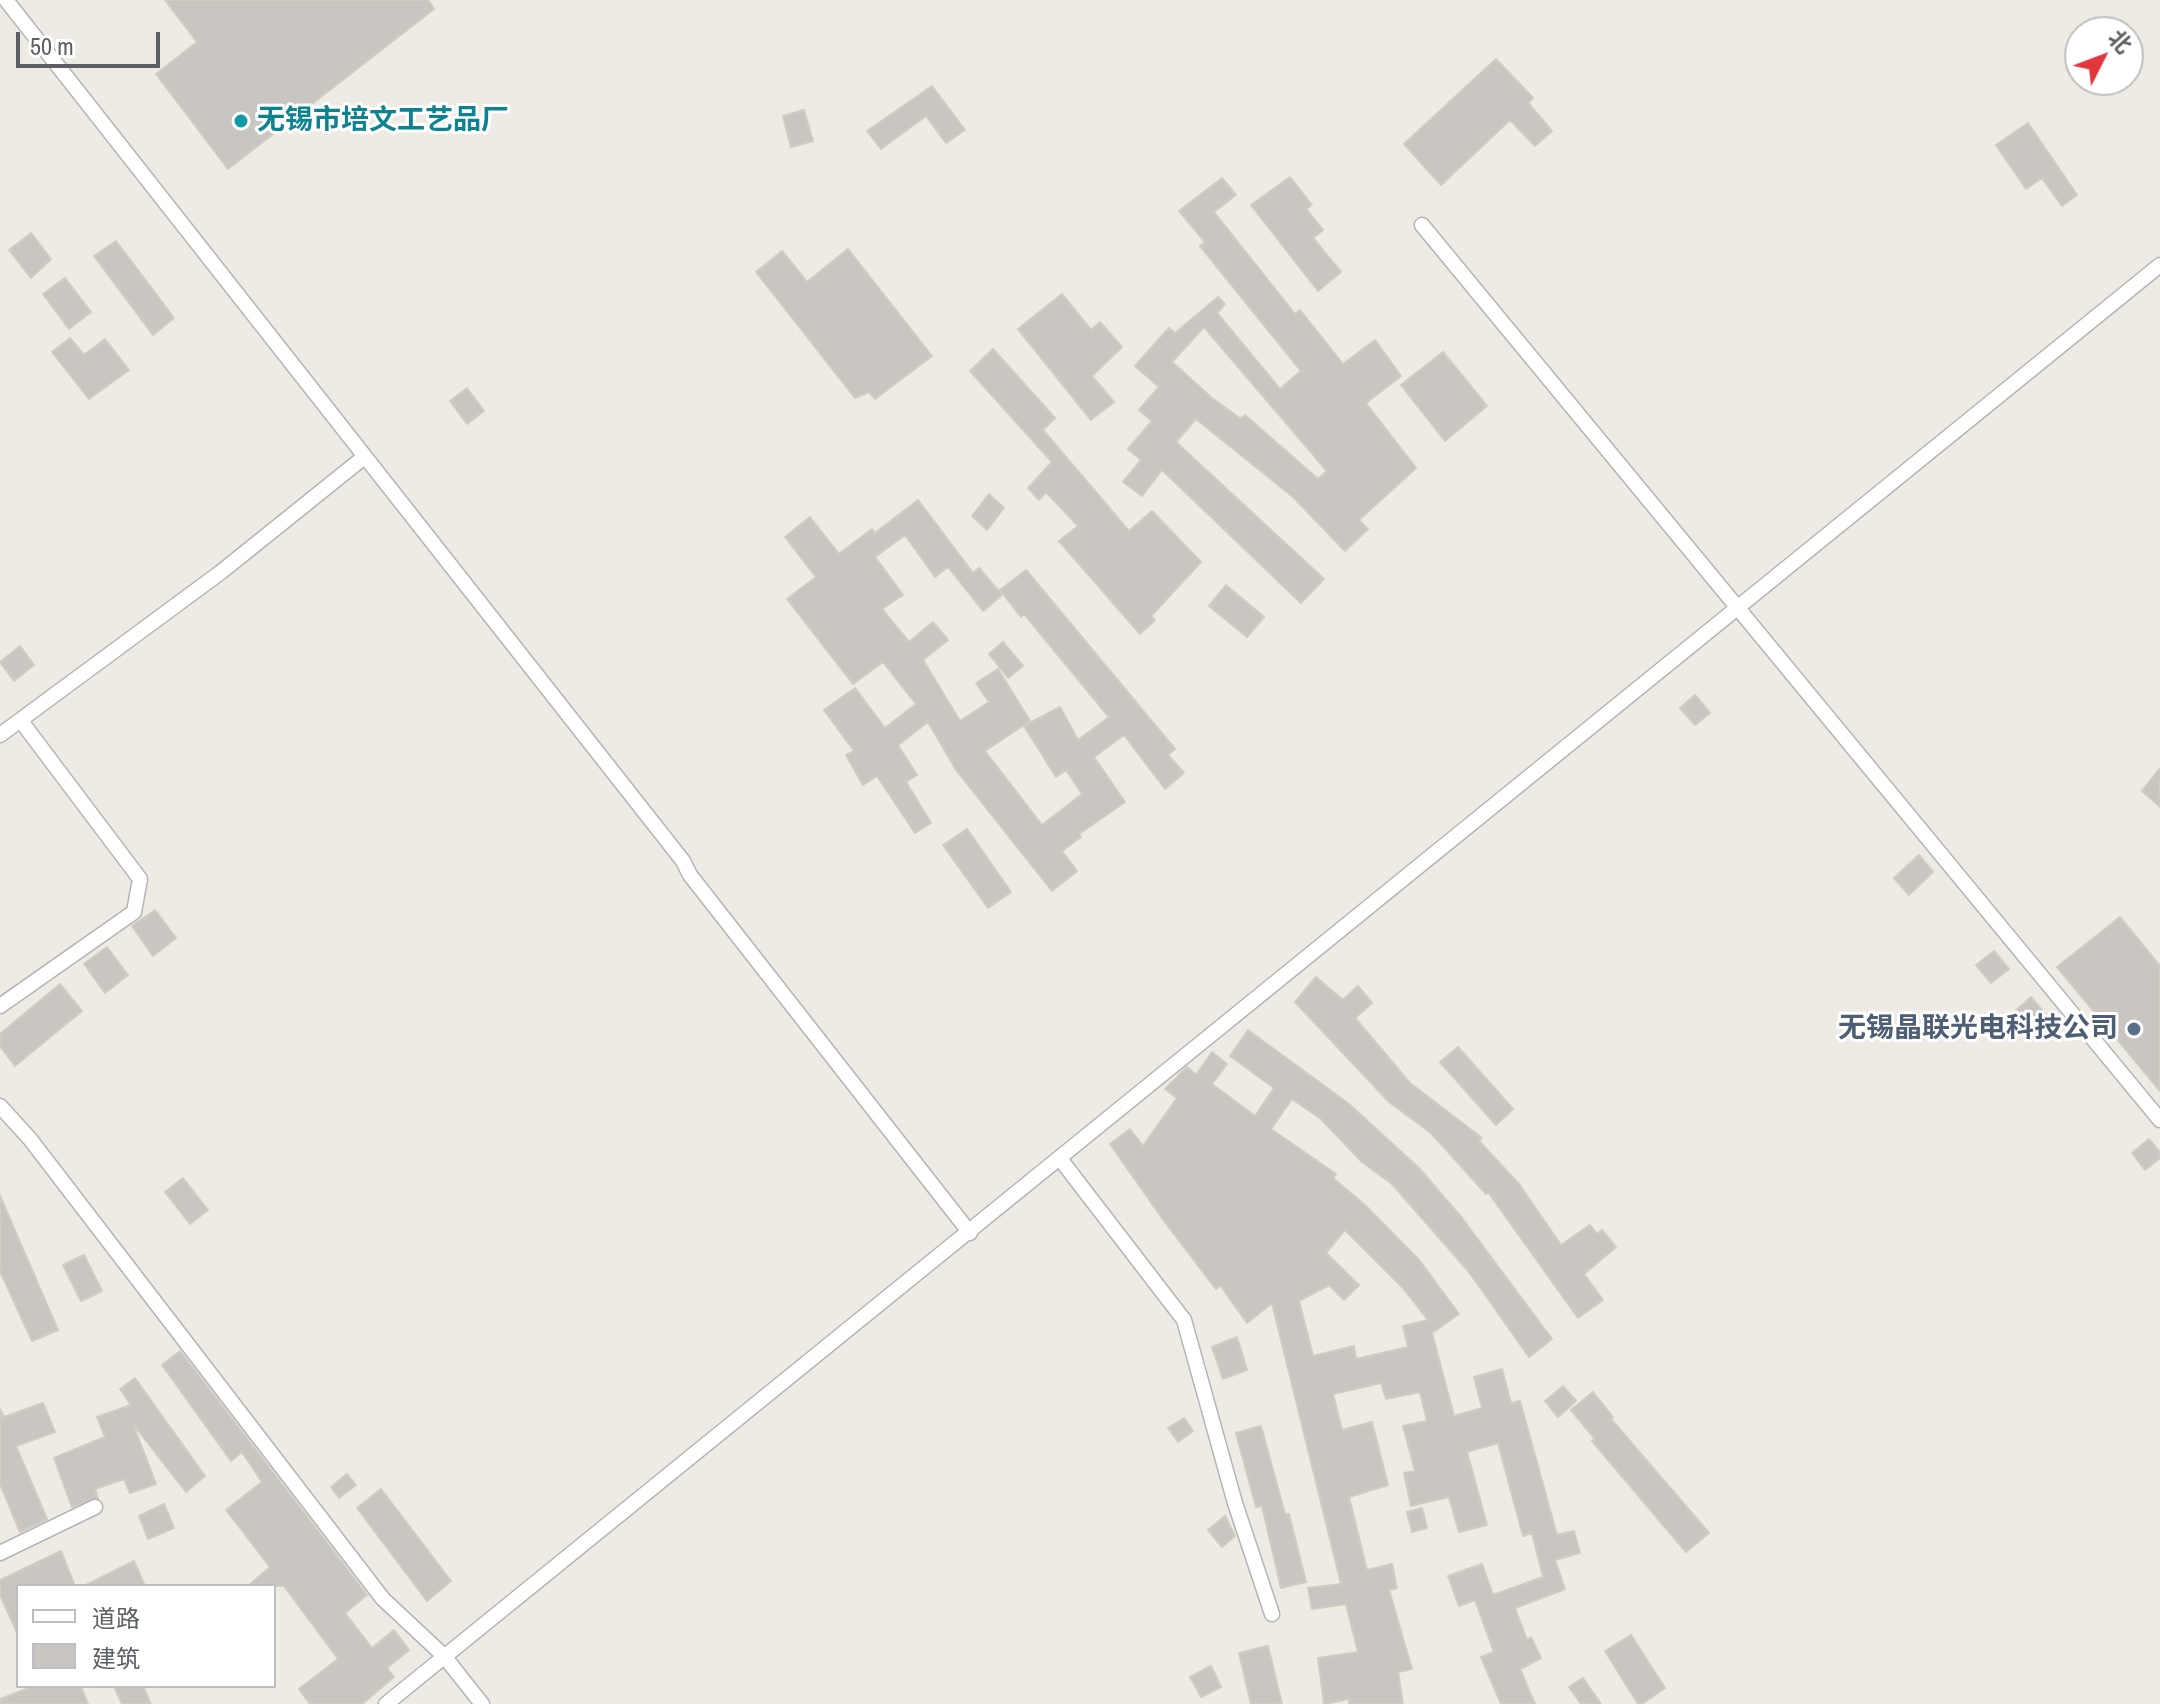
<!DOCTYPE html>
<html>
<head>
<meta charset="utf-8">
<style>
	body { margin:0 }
	#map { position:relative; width:2160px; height:1704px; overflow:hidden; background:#eeeae4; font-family:"Archivo Narrow","Noto Sans SC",sans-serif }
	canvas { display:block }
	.legend { position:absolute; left:16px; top:1584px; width:260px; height:104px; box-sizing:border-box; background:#fff; border:2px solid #bebfc1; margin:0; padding:10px 14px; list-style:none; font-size:24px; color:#5c6064 }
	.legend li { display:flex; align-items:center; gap:16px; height:40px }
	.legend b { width:40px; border:2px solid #bebfc1 }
	.north { position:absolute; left:2064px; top:16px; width:80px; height:80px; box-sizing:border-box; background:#fff; border:2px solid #bebfc1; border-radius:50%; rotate:48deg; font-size:22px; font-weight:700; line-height:32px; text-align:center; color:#5c6064 }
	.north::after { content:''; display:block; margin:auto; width:28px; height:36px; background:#e1363c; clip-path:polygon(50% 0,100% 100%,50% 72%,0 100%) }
	.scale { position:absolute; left:16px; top:32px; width:144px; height:36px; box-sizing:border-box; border:4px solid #5c6064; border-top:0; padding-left:10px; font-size:24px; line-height:28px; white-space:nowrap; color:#5c6064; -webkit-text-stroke:6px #fff; paint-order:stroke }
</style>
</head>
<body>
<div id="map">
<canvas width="2160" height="1704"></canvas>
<ul class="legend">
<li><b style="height:10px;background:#fff"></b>道路</li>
<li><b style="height:22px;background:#c9c5c1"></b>建筑</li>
</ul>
<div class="north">北</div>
<div class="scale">50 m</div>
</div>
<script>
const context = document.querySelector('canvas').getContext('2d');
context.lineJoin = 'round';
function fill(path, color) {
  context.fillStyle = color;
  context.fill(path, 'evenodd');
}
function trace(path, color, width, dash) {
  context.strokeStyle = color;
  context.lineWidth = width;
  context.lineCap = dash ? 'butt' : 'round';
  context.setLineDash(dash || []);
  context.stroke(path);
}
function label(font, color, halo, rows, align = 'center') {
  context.font = font + ' "Archivo Narrow","Noto Sans SC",sans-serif';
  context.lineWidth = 6;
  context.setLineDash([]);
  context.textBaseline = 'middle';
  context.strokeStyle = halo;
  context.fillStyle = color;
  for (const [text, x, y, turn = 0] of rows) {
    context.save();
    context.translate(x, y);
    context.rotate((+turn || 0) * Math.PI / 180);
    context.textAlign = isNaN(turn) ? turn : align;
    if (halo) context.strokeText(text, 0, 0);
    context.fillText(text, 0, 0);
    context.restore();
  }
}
const building = new Path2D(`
	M165 0H428L434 9 228 169 156 74 197 42Z
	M1496 59 1533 98 1528 103 1552 131 1535 146 1510 120 1441 185 1404 144Z
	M932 86 965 130 946 143 926 116 881 149 867 131Z
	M804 110 813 141 791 147 783 116Z
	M2028 123 2077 195 2062 206 2042 178 2026 189 1996 145Z
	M1290 177 1312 205 1306 209 1323 230 1313 238 1341 272 1318 291 1251 205Z
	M1222 178 1236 195 1214 212 1295 314 1300 310 1343 364 1375 340 1401 376 1366 403 1416 468 1359 520 1368 529 1345 551 1293 497 1196 419 1176 442 1324 579 1301 603 1162 470 1142 496 1123 482 1141 460 1128 449 1152 421 1139 410 1159 387 1135 366 1169 328 1175 333 1218 297 1225 304 1217 313 1280 389 1301 371 1200 246 1205 242 1179 211ZM1204 327 1327 471 1318 479 1245 415 1241 419 1212 398 1172 362Z
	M31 233 51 259 31 278 9 250Z
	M116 241 174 318 153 335 94 256Z
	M848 249 932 356 875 399 869 392 855 398 756 272 782 251 807 282Z
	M65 278 91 312 69 329 43 294Z
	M1062 294 1091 330 1100 322 1122 347 1092 376 1114 402 1091 420 1018 329Z
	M70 338 84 355 105 339 129 370 89 399 52 352Z
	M993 349 1055 418 1043 430 1129 531 1152 511 1201 562 1151 616 1155 620 1140 634 1059 541 1078 526 1046 492 1039 500 1028 488 1052 462 970 371Z
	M1443 352 1487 406 1445 441 1401 385Z
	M467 388 484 411 467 424 450 401Z
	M989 494 1004 508 987 530 972 516Z
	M918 500 973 573 979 568 1002 595 983 611 948 567 935 577 905 535 875 557 903 595 882 609 909 642 933 622 948 640 923 660 960 721 989 702 976 683 998 669 1030 721 985 751 1042 825 1082 794 1066 770 1056 777 1024 726 1060 707 1078 740 1109 717 1024 614 1021 617 1000 590 1026 570 1175 749 1168 755 1184 773 1165 789 1124 735 1094 757 1125 802 1079 834 1081 837 1062 851 1077 871 1052 891 956 770 928 722 898 745 917 775 906 782 931 823 915 833 877 776 863 785 846 755 854 751 824 710 855 688 885 728 916 704 883 662 853 684 787 599 816 577 785 537 810 517 839 554 872 529 875 533Z
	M1226 585 1264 617 1247 637 1209 606Z
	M1003 642 1023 666 1008 678 989 654Z
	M20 646 34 665 14 681 0 662Z
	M1695 695 1710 713 1695 725 1680 708Z
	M2160 768V807L2142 791Z
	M967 829 1011 892 988 908 943 845Z
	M1919 855 1933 872 1909 895 1894 878Z
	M155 910 176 938 153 956 132 926Z
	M2120 917 2160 966V1091L2057 967Z
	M107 947 128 975 105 993 84 964Z
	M1994 951 2009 969 1991 983 1976 965Z
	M1316 977 1343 1000 1358 986 1372 1003 1355 1018 1410 1083 1482 1138 1479 1141 1519 1184 1561 1245 1590 1225 1597 1234 1602 1230 1616 1247 1584 1274 1603 1300 1578 1318 1488 1192 1486 1194 1431 1133 1389 1102 1295 1002Z
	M60 984 82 1011 15 1066 0 1046V1034Z
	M2031 997 2047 1016 2031 1030 2015 1011Z
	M1248 1030 1349 1104 1419 1168 1462 1218 1552 1339 1529 1357 1469 1272 1392 1184 1362 1162 1321 1119 1292 1099 1271 1129 1336 1174 1333 1178 1366 1206 1420 1261 1459 1314 1432 1333 1454 1416 1482 1408 1474 1377 1502 1369 1511 1403 1520 1401 1557 1535 1574 1531 1580 1553 1555 1560 1565 1589 1515 1608 1527 1640 1531 1637 1541 1658 1520 1669 1535 1704H1501L1481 1657 1494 1652 1475 1600 1459 1606 1448 1576 1482 1564 1493 1595 1543 1577 1532 1533 1523 1536 1498 1443 1467 1452 1487 1525 1459 1532 1449 1497 1411 1506 1404 1473 1415 1471 1403 1426 1427 1421 1420 1392 1386 1399 1381 1383 1333 1394 1342 1430 1372 1422 1388 1485 1349 1497 1367 1570 1392 1564 1397 1588 1389 1590 1412 1669 1398 1672 1403 1704H1349V1699L1324 1704 1318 1658 1358 1652 1346 1604 1312 1609 1308 1588 1341 1584 1272 1303 1247 1323 1220 1285 1216 1289 1164 1221 1110 1144 1130 1129 1143 1146 1177 1098 1165 1089 1187 1067 1196 1075 1212 1052 1227 1064 1212 1084 1255 1116 1274 1088 1230 1056ZM1345 1230 1403 1288 1428 1320 1403 1326 1408 1347 1356 1359 1354 1346 1313 1356 1299 1301 1329 1285 1344 1300 1359 1285 1326 1253Z
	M1458 1047 1513 1109 1496 1125 1440 1062Z
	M2149 1139 2160 1152V1158L2145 1170 2132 1153Z
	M183 1178 208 1210 190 1224 165 1192Z
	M0 1196 58 1330 32 1341 0 1271Z
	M84 1255 102 1291 81 1301 63 1265Z
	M1237 1337 1247 1370 1223 1379 1212 1347Z
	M180 1351 367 1595 345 1613 372 1648 394 1630 409 1650 387 1668 394 1677 362 1704H310L299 1689 338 1659 284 1586H248L270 1567 226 1510 262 1482 242 1452 231 1461 162 1365Z
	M135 1378 205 1476 186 1492 133 1424 156 1484 130 1493 124 1479 95 1489 98 1498 72 1507 54 1458 105 1437 97 1417 131 1405 120 1389Z
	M1563 1386 1576 1401 1558 1417 1545 1401Z
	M1593 1392 1613 1417 1611 1419 1709 1533 1686 1552 1592 1441 1595 1439 1571 1410Z
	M43 1403 55 1432 16 1446 47 1519 20 1532 0 1484V1409L4 1417Z
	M1184 1418 1193 1431 1178 1442 1168 1428Z
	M1261 1426 1285 1514H1289L1306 1582 1281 1588 1262 1506 1256 1507 1236 1433Z
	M347 1474 356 1485 339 1498 331 1487Z
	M381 1489 451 1581 427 1601 357 1508Z
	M164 1504 174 1528 148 1539 139 1516Z
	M1422 1508 1427 1528 1412 1532 1407 1512Z
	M1225 1516 1235 1536 1222 1547 1208 1530Z
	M61 1551 75 1586H18V1635L0 1595V1580Z
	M134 1561 145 1586H84Z
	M1631 1635 1665 1688 1642 1704H1638L1605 1651Z
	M1268 1646 1282 1704H1251L1239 1653Z
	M1211 1666 1221 1687 1201 1697 1190 1677Z
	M1583 1678 1601 1704H1581L1569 1687Z
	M34 1686H81L88 1704H0V1699Z
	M114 1686H143L151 1704H122Z`);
const street = new Path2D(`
	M6 0 683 861 690 875 970 1233
	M1422 225 2160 1120
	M0 735 221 572 363 458
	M0 1006 134 912 140 879 21 721
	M0 1106 30 1139 383 1599 444 1656 482 1704
	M1061 1160 1184 1320 1235 1503 1272 1614
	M0 1553 95 1507
	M386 1704 2160 265`);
const markers = [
	[241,121,8,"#0f9aa8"],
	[2134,1029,8,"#5c6f8a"]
];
const cultureNames = [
	["无锡市培文工艺品厂",257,121]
];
const serviceNames = [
	["无锡晶联光电科技公司",2118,1029]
];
fill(building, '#c9c5c1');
trace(building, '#d2cbc2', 2);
trace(street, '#b1b5b8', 17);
trace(street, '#fff', 14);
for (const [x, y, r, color] of markers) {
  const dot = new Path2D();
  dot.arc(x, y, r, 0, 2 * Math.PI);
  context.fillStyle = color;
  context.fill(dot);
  trace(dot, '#fff', 3);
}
label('bold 28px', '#0d838f', '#fff', cultureNames, 'left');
label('bold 28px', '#4e5e75', '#fff', serviceNames, 'right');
</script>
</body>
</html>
